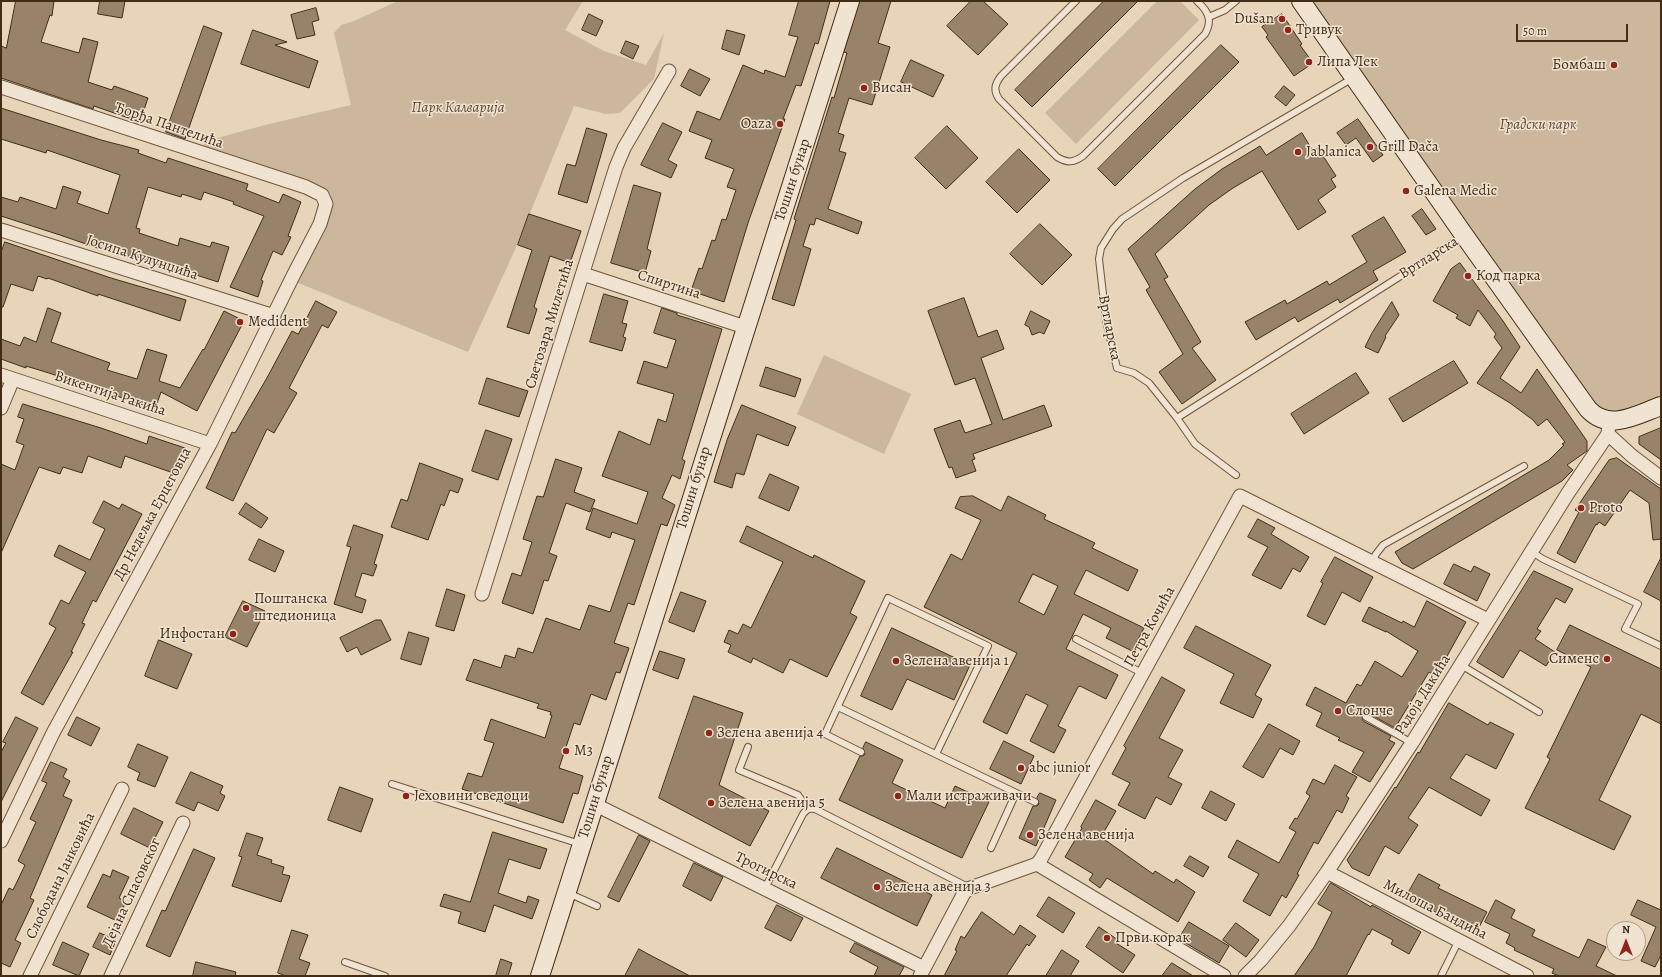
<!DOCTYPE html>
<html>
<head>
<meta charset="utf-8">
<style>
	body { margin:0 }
	#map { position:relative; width:1662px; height:977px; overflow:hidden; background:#e8d4b8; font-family:Alegreya,serif }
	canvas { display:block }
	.frame { position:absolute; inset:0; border:2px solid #422c16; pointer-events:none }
	.north { position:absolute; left:1606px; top:921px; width:40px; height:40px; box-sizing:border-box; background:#f0e3d1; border:1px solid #aa9a86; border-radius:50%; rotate:0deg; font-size:11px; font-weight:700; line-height:16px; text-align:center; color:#422c16 }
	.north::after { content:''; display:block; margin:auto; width:14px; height:18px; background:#8f2418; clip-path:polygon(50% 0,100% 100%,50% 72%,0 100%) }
	.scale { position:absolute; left:1516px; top:24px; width:112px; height:18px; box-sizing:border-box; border:2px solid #422c16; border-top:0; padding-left:5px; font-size:12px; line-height:14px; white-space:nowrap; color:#422c16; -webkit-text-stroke:3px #f0e3d1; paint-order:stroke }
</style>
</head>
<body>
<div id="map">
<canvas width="1662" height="977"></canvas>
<div class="frame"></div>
<div class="north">N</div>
<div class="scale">50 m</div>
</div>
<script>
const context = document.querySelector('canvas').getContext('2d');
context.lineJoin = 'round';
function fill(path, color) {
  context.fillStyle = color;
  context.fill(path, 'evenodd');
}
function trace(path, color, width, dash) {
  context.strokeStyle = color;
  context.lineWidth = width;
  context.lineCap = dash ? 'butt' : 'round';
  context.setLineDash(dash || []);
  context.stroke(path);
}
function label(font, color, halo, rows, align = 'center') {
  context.font = font + ' Alegreya,serif';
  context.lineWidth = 3;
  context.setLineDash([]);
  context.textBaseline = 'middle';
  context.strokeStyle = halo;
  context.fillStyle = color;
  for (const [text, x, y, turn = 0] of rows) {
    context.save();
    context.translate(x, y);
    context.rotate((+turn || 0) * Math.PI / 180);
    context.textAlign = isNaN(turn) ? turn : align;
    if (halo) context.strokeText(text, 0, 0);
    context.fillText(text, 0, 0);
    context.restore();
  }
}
const green = new Path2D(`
	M398 1H583L565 30 604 51 646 65 664 33 654 79 620 113 606 114 574 106 514 252 468 352 291 280 325 199 205 155 204 145 206 141 269 124 351 105 334 33 341 25 354 21Z
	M1157 1H1180L1199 20 1076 144 1045 113Z
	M1304 1H1661V406L1610 417 1593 408Z
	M824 355 911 394 884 454 797 414Z`);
const building = new Path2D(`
	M16 1H54L52 16 50 15 41 42 79 53 83 38 98 42 88 82 112 90 114 86 148 98 140 122 94 106 93 109 1 78V46L6 48Z
	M100 1H125L122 18 98 14Z
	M799 1H830L818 44 815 43 801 86 796 85 783 119H785L748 223 724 302 691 291 699 268 702 269 712 240 715 241 722 219 726 220 736 190 727 187 734 169 705 158 712 140 689 131 697 111 720 120 743 65 764 74 765 70 785 77 798 37 789 35Z
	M860 1H891L878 43 890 47 872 105 849 98 838 133 844 135 839 151 846 153 828 209 862 222 858 234 816 218 814 225 810 224 803 246 811 249 794 306 772 299 796 220 794 219 832 97 834 98 847 53 844 52Z
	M971 1H983L1008 24 978 55 947 26Z
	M1104 1H1138L1032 107 1015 90Z
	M316 8 319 20 312 22 315 35 297 39 291 15Z
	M589 14 603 21 596 36 582 30Z
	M1282 14 1302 44 1300 45 1313 63 1294 76 1266 37 1268 35 1262 27Z
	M204 26 222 33 185 139 166 132Z
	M253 30 287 42 275 45 318 61 309 88 241 64Z
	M727 30 745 35 739 55 722 49Z
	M626 41 639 46 633 59 621 53Z
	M1221 45 1239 62 1115 186 1098 169Z
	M911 60 944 75 933 97 901 82Z
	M690 69 710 79 700 96 681 86Z
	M1284 86 1295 95 1286 106 1275 97Z
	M1 108 101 140 128 147 139 150 138 153 166 163 168 158 248 184 246 190 279 203 283 194 301 202 288 236 291 237 282 255 273 251 261 280 263 281 258 297 230 287 264 216 233 204 234 202 204 192 201 200 182 194 181 197 148 187 136 228 140 229 139 233 178 246 180 238 210 247 212 242 229 247 218 282 193 274 192 276 170 269 132 255 131 257 109 250V252L60 235 1 216V197L18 202 20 197 56 209 63 186 81 192 77 203 108 214 120 175 47 150 46 153 1 139Z
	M1358 119 1383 155 1373 162 1356 138 1346 145 1337 133Z
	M663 123 682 132 668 160 677 165 671 178 641 165Z
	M947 126 978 158 946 189 915 158Z
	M587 128 607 134 587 203 558 194 567 164 575 166Z
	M1302 133 1313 151 1318 148 1336 176 1331 179 1336 187 1318 200 1326 212 1298 230 1262 171 1233 188 1209 205 1155 254 1168 277 1164 279 1201 342 1192 348 1216 380 1182 404 1159 372 1183 354 1146 290 1150 287 1128 249 1195 189 1222 169 1260 146 1266 155Z
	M1019 149 1050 180 1017 213 986 182Z
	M634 185 661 193 647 249 651 251 645 273 611 263Z
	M1422 209 1436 229 1426 235 1412 216Z
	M529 214 581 231 570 263 550 256 534 307 537 309 529 334 507 327 532 250 518 245Z
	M1384 217 1406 252 1373 271 1378 280 1340 303 1338 299 1298 322 1295 317 1256 340 1245 322 1285 300 1287 304 1327 281 1329 285 1367 262 1352 236Z
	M1040 224 1072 255 1042 285 1010 254Z
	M5 242 111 278 186 300 180 321 98 294V296L48 278 47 279 38 276 33 291 11 284 3 307H1V253Z
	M1460 263 1503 321 1520 347 1500 378 1521 393 1537 369 1587 441V451L1567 465 1573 470 1562 481 1413 569 1402 563 1395 552 1549 460 1564 445 1562 444 1565 442 1547 419 1538 426 1533 420 1510 403 1477 383 1502 348 1494 337 1496 334 1478 310 1470 326 1456 318 1458 315 1433 301 1451 269Z
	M604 294 628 301 622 323 627 324 623 337 626 338 622 351 590 342Z
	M964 298 978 337 997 330 1004 349 981 358 1003 420 1044 405 1052 426 973 454 975 459 972 460 976 471 956 478 952 467 949 468 934 429 960 420 965 433 992 424 975 378 955 385 928 311Z
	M316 301 337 312 328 328 322 325 289 388 297 393 274 433 267 429 233 501 206 488 232 432 235 433 268 376 292 331 298 334Z
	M1392 302 1399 315 1385 336 1386 337 1378 353 1365 347 1372 333Z
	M48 308 61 313 51 342 110 363 107 370 137 379 147 349 167 355 159 381 180 388 203 349 204 350 224 311 244 321 197 411 161 392 155 409 49 373 26 366V368L1 359V339L20 346 24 337 36 342Z
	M662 308 677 313V315L722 329 682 459 685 461 680 479 672 475 662 498 675 505 667 526 661 524 634 605 628 603 614 643 629 648 620 673 616 672 606 700 591 694 580 725 574 723 559 768 583 776 578 794 573 793 563 823 462 789 468 773 482 777 494 743 484 740 491 719 545 738 552 715H550L551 712 537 708 539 704 466 680 474 659 501 668 505 655 515 658 518 648 533 653 546 618 580 630 589 605 610 612 635 540 612 532 610 538 586 529 593 508 637 524 648 492 602 476 619 431 650 445 658 419 666 422 674 394 637 383 644 361 667 368 676 340 654 333Z
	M1031 311 1050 321 1044 334 1040 332 1032 335 1029 327 1025 325Z
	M1454 361 1468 383 1403 422 1389 399Z
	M766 367 801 379 795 397 760 386Z
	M1356 373 1369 393 1304 434 1291 414Z
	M487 378 528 391 519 417 479 404Z
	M23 404 101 428 147 444 149 436 185 448 176 474 125 456 121 468 88 456 82 473 63 467 60 474 39 467 1 553V464L15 470 24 445 16 442 24 419 18 417Z
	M742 405 796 427 788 446 757 434 744 475 736 473 732 488 714 482 727 440Z
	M1661 428V460L1639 444V437Z
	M486 430 512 439 498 480 472 471Z
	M1617 458 1661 489V539L1653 540 1649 503 1630 490 1605 526 1599 522 1597 525 1596 524 1575 563 1557 553 1579 512 1575 510 1609 460Z
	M556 459 582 468 574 492 595 500 590 512 566 503 549 553 557 556 548 581 544 580 533 614 502 603 512 573 521 576 532 542 523 539 537 496 543 497Z
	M420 463 463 479 458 493 450 490 444 506 441 504 428 540 391 527 401 499 407 501Z
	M770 474 799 487 789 511 759 498Z
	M973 496 1001 511 1008 496 1046 515 1044 519 1095 543 1092 548 1138 570 1128 591 1086 570 1074 594 1144 628 1132 651 1106 638 1111 628 1083 614 1066 649 1118 675 1106 699 1080 686 1078 687 1058 726 1066 730 1054 753 1030 741 1048 705 1026 694 1007 734 983 722 1017 653 924 607 951 554 962 560 981 520 955 508 960 497ZM1033 574 1058 586 1044 615 1019 602Z
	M104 501 119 509 122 504 142 514 96 602 93 600 82 623 85 624 71 652H73L43 705 21 693 56 628 49 624 61 600 69 604 86 572 54 556 59 545 90 560 105 529 93 523Z
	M246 503 268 518 261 528 239 514Z
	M1258 519 1275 528 1271 534 1309 557 1300 572 1293 568 1281 589 1252 575 1268 547 1248 537Z
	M354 525 383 535 374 564 377 565 373 576 362 573 355 596 366 600 362 613 334 604 351 547 347 546Z
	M747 526 813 558 814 555 865 581 850 613 857 617 827 677 790 659 783 673 753 658 751 663 728 652 731 645 724 642 729 630 738 634 743 624 751 628 783 562 740 542Z
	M259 539 284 551 275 572 249 560Z
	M1335 557 1373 577 1360 602 1342 592 1325 625 1307 616 1323 583 1321 582Z
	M1661 558V601L1644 592Z
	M1454 564 1471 572 1474 566 1490 574 1477 601 1444 584Z
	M1534 571 1573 589 1565 603 1556 598 1537 629 1541 631 1535 639 1555 652 1546 666 1520 650 1503 678 1477 662Z
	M447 589 465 595 454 631 436 626Z
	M681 592 706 601 694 632 669 622Z
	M243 601 265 611 247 647 225 637Z
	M1427 601 1466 622 1446 658 1448 660 1438 677 1429 672 1395 728 1368 713 1362 714V717L1363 721 1391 736 1389 740 1395 743 1370 782 1352 772 1364 752 1338 740 1340 738 1316 726 1322 713 1306 705 1315 687 1346 703 1357 684 1361 686 1375 661 1402 677 1418 651 1386 631V632L1362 621 1369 607 1402 623 1403 621 1414 627Z
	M376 620H381L391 640 361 655 357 647 347 652 340 638Z
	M1570 625 1661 669V724L1641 714 1599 800 1631 816 1614 850 1525 808 1550 759 1547 757 1591 667 1557 650Z
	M1196 626 1271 665 1255 695 1262 699 1253 718 1220 703 1234 674 1184 648Z
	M892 628 970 665 954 700 907 679 892 710 861 696Z
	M409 632 429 638 421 665 401 659Z
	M159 640 192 654 177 689 145 676Z
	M660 651 685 659 678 679 653 670Z
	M1162 677 1185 690 1159 738 1183 750 1168 777 1182 784 1171 805 1156 797 1145 819 1118 805 1130 783 1112 774 1126 748 1124 746Z
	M694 696 743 713 719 785 769 811 750 846 659 798Z
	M1449 703 1488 725 1490 722 1514 734 1496 769 1466 754 1450 778 1490 800 1481 816 1429 787 1408 818 1418 825 1399 854 1385 846 1369 876 1352 868 1347 860 1395 787 1396 788 1418 752 1419 753Z
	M16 717 38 728 1 802V752L6 743 3 742Z
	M77 717 100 728 91 746 68 735Z
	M1269 724 1300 741 1293 755 1280 748 1263 778 1243 767Z
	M1004 741 1034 756 1021 784 990 769Z
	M866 742 903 760 892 783 945 808 955 786 989 802 962 858 839 800 860 756H863L865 754 863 748Z
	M138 744 168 757 155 787 137 780 140 773 128 767Z
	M51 762 67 769 63 777 70 781 63 796 72 800 30 898 34 900 15 940 21 943 10 967 1 963V905L9 888 13 890 25 865 18 861 36 822 30 819 47 783 42 781Z
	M1335 765 1357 777 1346 796 1349 798 1342 813 1337 810 1318 844 1314 842 1297 874 1299 875 1286 898 1282 895 1270 916 1243 901 1259 874 1228 857 1237 840 1279 863 1296 832 1289 828 1295 818 1297 819 1310 796 1306 793 1313 779 1324 784Z
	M191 772 223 786 220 793 225 796 218 811 198 802 194 811 176 803Z
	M340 787 373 799 361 832 328 820Z
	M1211 791 1235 804 1226 821 1202 808Z
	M1040 793 1056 800 1036 846 1019 838 1033 806H1037L1039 804 1037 798Z
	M1096 800 1116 811 1101 837 1153 874 1155 871 1174 883 1176 879 1195 892 1178 922 1107 878 1100 888 1089 880 1093 874 1065 857 1082 828 1081 827Z
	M134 808 163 822 150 848 121 834Z
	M493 832 547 849 540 869 509 859 498 893 526 903 528 896 539 900 532 919 494 905 485 932 458 923 461 912 440 906 444 894 470 902Z
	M247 833 263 838 257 855 272 860 271 863 284 867 282 874 290 876 281 902 232 886 242 857 239 856Z
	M639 835 650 841 619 902 608 897Z
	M837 848 932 895 917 926 821 878Z
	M194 849 215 858 170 957 146 946 162 910 165 911Z
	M1190 856 1209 867 1203 877 1184 866Z
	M694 863 723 877 711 901 683 886Z
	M113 870 129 877 119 898 126 902 117 921 87 907 103 874 110 877Z
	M1419 874 1440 885 1438 888 1487 912 1476 933 1406 897Z
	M1331 883 1371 907 1372 905 1421 932 1409 954 1391 944 1393 940 1372 929 1369 935 1368 934 1346 976H1294L1314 947 1332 912 1318 904Z
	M1049 897 1075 913 1063 933 1037 916Z
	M1496 900 1515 910 1511 918 1535 930 1532 936 1579 958 1588 939 1606 947 1596 966 1617 976H1559L1552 973 1554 969 1514 950 1515 948 1506 943 1510 934 1485 922Z
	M1638 900 1661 910V955L1655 967 1641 961 1656 927 1631 915Z
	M777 905 803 918 791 941 765 928Z
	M982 912 1014 935 1020 925 1036 936 1029 946 1027 944 1006 976H944L957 951 955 950 961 936 964 938Z
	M1189 922 1229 946 1219 963 1179 939Z
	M1236 923 1259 940 1246 957 1223 940Z
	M1099 927 1118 940 1116 943 1135 955 1123 973 1086 947Z
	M292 930 308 935 299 959 310 963 305 976H286L278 973Z
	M100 933 116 940 110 955 93 947Z
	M63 942 89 954 79 976 53 965Z
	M855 943 904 967 899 976H874L878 967 850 952Z
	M639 949 648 954 690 976H625Z
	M1062 950 1079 961 1070 976H1046Z
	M501 959 512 963 508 976H496Z
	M196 962 236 972 235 976H193Z
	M1172 963 1193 976H1162Z`);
const lane = new Path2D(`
	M1076 1 1001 76C995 84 993 90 999 99L1057 157C1067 163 1073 163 1083 156L1205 34C1213 20 1208 11 1197 1
	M1209 17 1225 10 1236 1
	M1177 418 1462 237
	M1236 475 1195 444 1177 418 1149 383 1134 373 1117 368 1106 320 1099 259 1101 248 1113 229 1122 219 1183 178 1353 78
	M1532 552 1543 559 1638 604 1625 629 1661 646
	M1372 562 1376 554 1383 545 1524 466
	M1076 639 1142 673
	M1461 665 1539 712
	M838 707 1035 802
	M1366 717 1412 743
	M748 747 739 770 798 795 808 809
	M861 752 825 734 888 598 988 646 936 754
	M392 784 580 844
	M991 848 1016 793
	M765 888 803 814C807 809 809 808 815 809L970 888
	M568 893 597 906
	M345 962 385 976
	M1441 976 1459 940`);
const street = new Path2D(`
	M1 87 306 187 322 195 326 204 320 224 293 276 210 444 53 733 1 841
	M1 230 274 316
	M583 274 745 327
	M1 375 210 444
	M1 408 13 379
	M1608 434 1632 456 1661 478
	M482 594 616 167 624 148 669 71
	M594 804 924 968
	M1037 864 1224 976
	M1327 872 1527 976
	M30 976 122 789
	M111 976 183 823
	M920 976 964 893 970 888 1037 864 1041 859 1240 496 1488 620
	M1245 976 1261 960 1289 926 1327 872 1412 743 1568 493 1608 434 1609 421`);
const secondary = new Path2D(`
	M1301 1 1464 235 1588 409C1609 432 1636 415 1661 406
	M540 976C644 651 745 325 850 1`);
const markers = [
	[1282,19,4,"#8f2418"],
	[1288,30,4,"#8f2418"],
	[1309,62,4,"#8f2418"],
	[1614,65,4,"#8f2418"],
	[864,88,4,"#8f2418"],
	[780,124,4,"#8f2418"],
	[1370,147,4,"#8f2418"],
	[1298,152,4,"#8f2418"],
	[1406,191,4,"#8f2418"],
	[1468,276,4,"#8f2418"],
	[240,322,4,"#8f2418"],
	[1581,508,4,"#8f2418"],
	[246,608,4,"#8f2418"],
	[233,634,4,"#8f2418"],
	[1607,659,4,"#8f2418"],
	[896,661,4,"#8f2418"],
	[1338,711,4,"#8f2418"],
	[709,733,4,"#8f2418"],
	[566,751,4,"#8f2418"],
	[1021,768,4,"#8f2418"],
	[406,796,4,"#8f2418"],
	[898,796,4,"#8f2418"],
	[711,803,4,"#8f2418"],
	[1030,835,4,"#8f2418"],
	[877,887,4,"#8f2418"],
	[1107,938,4,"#8f2418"]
];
const poiNames = [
	["Dušan",1274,19,"right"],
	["Тривук",1296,30],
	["Липа Лек",1317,62],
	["Бомбаш",1606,65,"right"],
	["Висан",872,88],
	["Oaza",772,124,"right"],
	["Grill Dača",1378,147],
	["Jablanica",1306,152],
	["Galena Medic",1414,191],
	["Код парка",1476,276],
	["Medident",248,322],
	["Proto",1589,508],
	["Поштанска",254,599],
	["штедионица",254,616],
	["Инфостан",225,634,"right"],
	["Сименс",1599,659,"right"],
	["Зелена авенија 1",904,661],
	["Слонче",1346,711],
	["Зелена авенија 4",717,733],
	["М3",574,751],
	["abc junior",1029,768],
	["Јеховини сведоци",414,796],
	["Мали истраживачи",906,796],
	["Зелена авенија 5",719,803],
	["Зелена авенија",1038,835],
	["Зелена авенија 3",885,887],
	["Први корак",1115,938]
];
const parkNames = [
	["Парк Калварија",458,108],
	["Градски парк",1538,125]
];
const streetNames = [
	["Ђорђа Пантелића",169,126,19],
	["Тошин бунар",793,180,-72],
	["Јосипа Кулунџића",142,258,18],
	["Вртларска",1429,258,-32],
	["Спиртина",669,285,18],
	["Светозара Милетића",550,324,-73],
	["Вртларска",1109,328,79],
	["Викентија Ракића",110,394,18],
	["Тошин бунар",694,488,-73],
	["Др Недељка Ерцеговца",153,514,-62],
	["Петра Кочића",1150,627,-61],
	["Радоја Дакића",1423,695,-58],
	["Тошин бунар",596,797,-73],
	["Трогирска",766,871,26],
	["Слободана Јанковића",61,876,-64],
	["Дејана Спасовског",132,893,-65],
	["Милоша Бандића",1435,910,27]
];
fill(green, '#ccb79c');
fill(building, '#98836a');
trace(building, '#422c16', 1);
trace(lane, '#6c563e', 8);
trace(street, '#6c563e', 15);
trace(secondary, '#422c16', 20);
trace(lane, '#f0e3d1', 6);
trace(street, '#f0e3d1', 13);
trace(secondary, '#f0e3d1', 18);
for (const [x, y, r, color] of markers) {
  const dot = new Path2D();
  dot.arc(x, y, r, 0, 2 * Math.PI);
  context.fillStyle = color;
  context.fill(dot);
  trace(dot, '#f0e3d1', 1.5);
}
label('15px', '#422c16', '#f0e3d1', poiNames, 'left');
label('italic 15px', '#5e4831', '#f0e3d1', parkNames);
label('15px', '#422c16', '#f0e3d1', streetNames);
</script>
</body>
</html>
